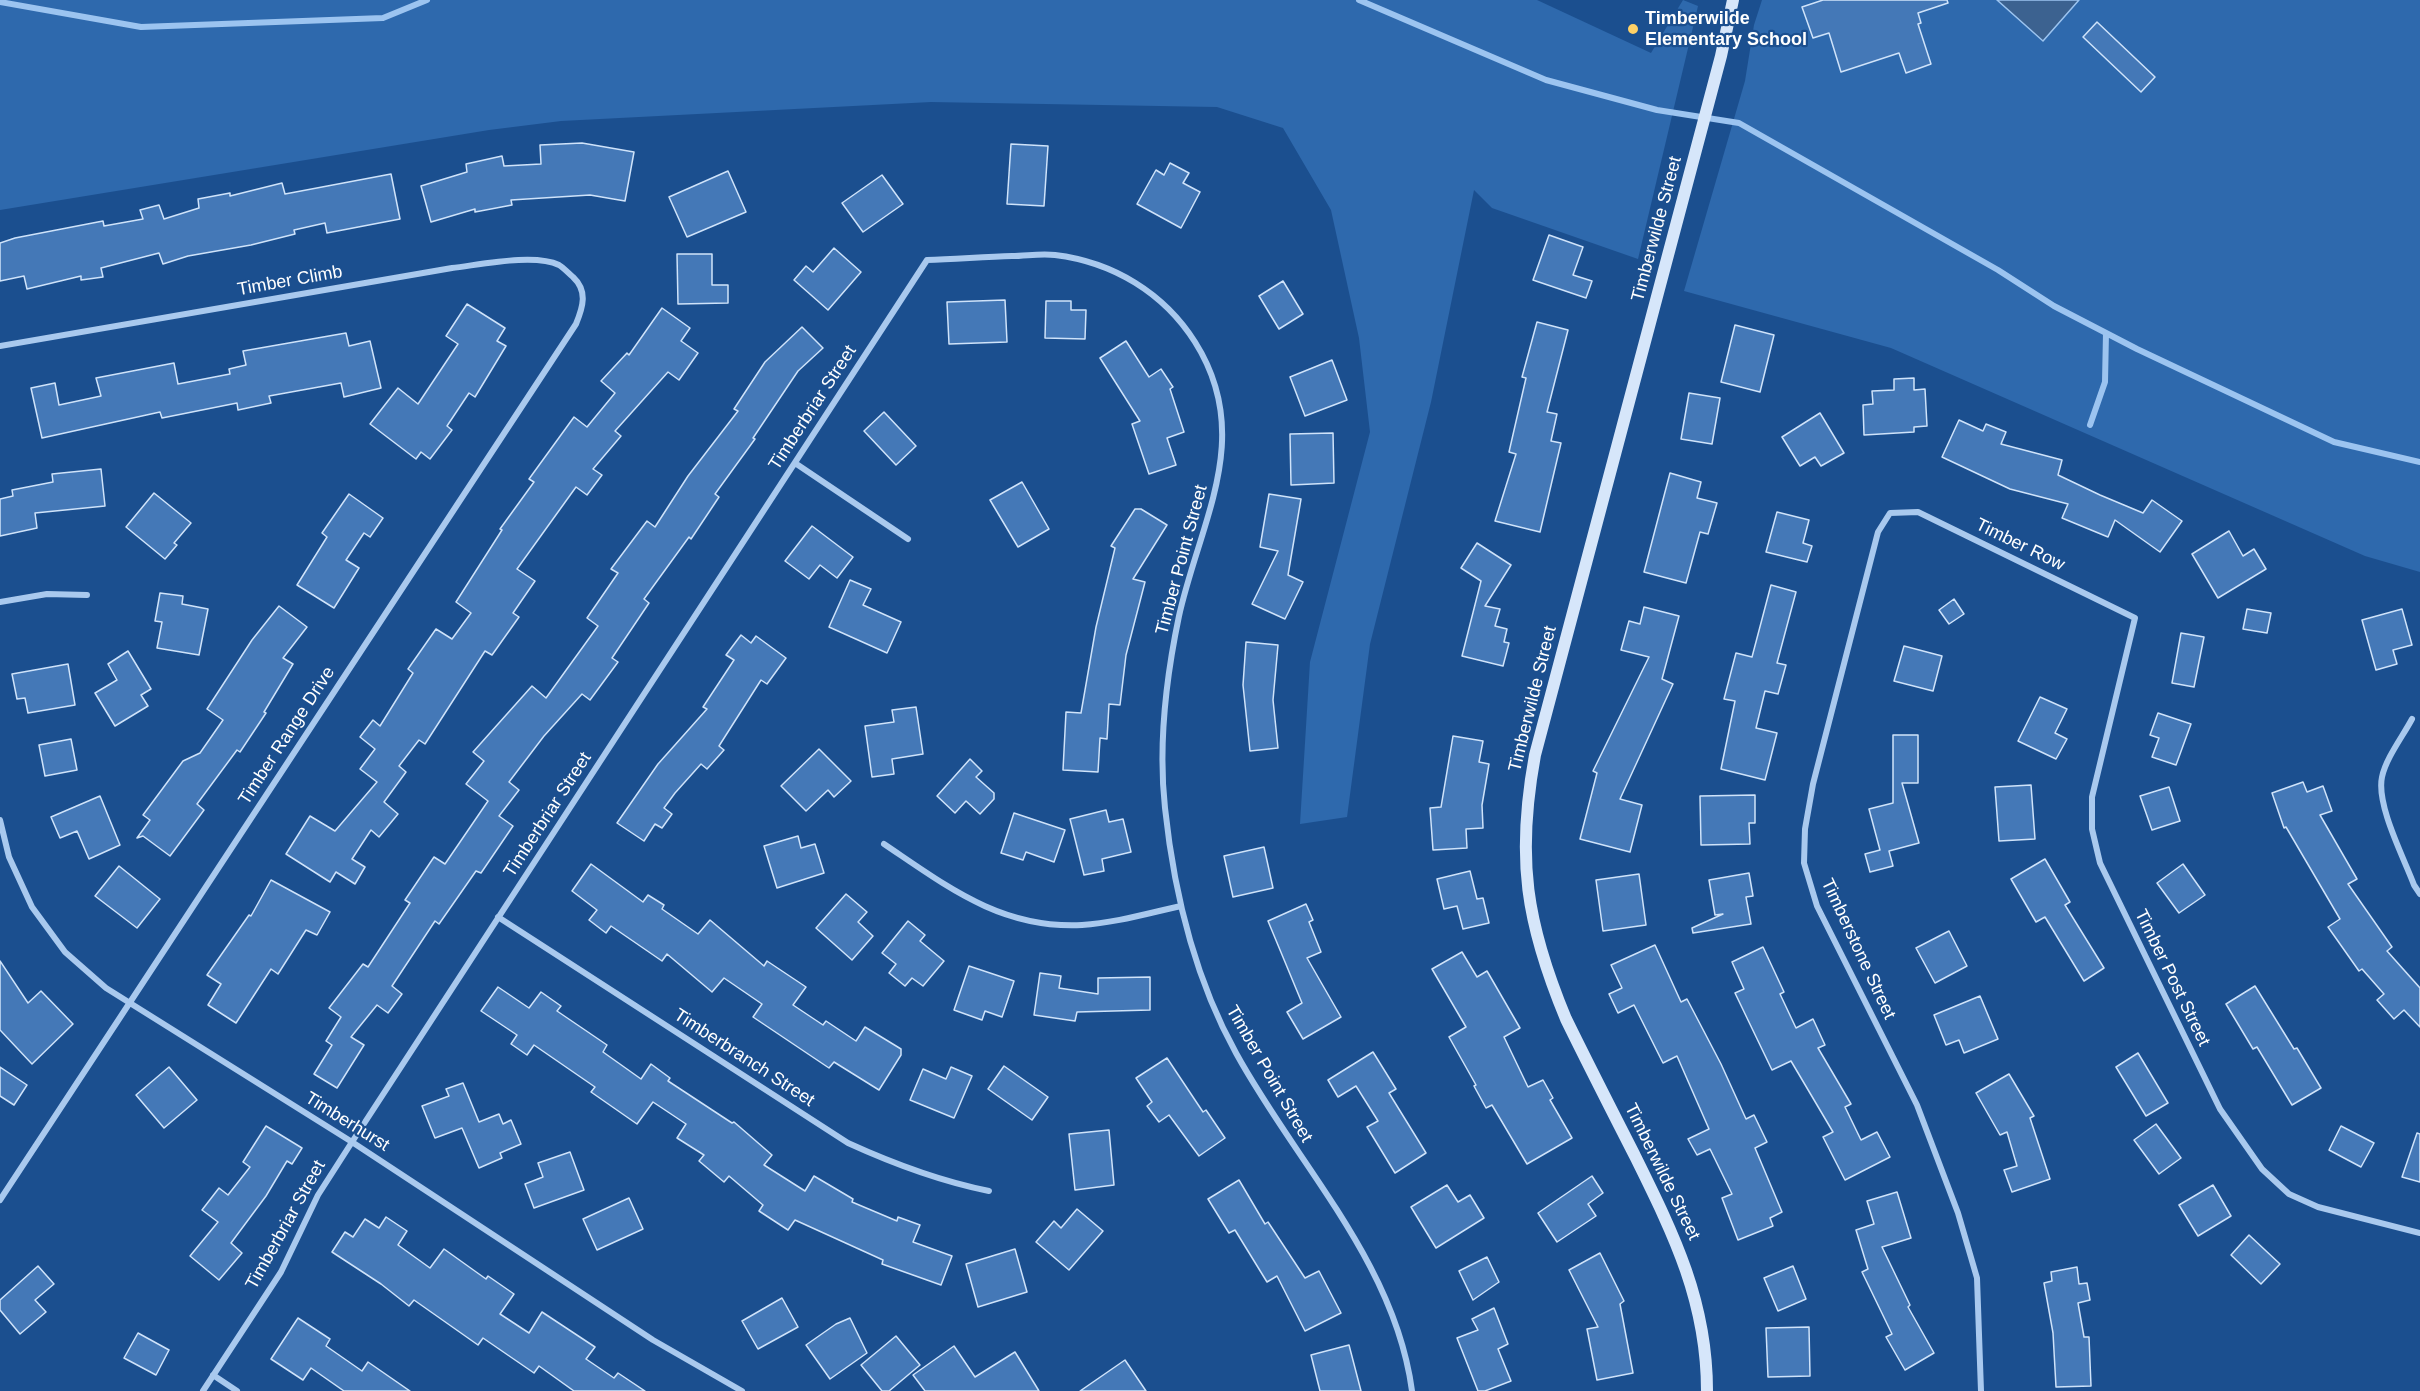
<!DOCTYPE html>
<html>
<head>
<meta charset="utf-8">
<style>
	body { margin:0 }
	canvas { display:block; background:#1b4f8f }
</style>
</head>
<body>
<canvas width="2420" height="1391"></canvas>
<script>
const context = document.querySelector('canvas').getContext('2d');
context.lineJoin = 'round';
function fill(path, color) {
  context.fillStyle = color;
  context.fill(path, 'evenodd');
}
function trace(path, color, width, dash) {
  context.strokeStyle = color;
  context.lineWidth = width;
  context.lineCap = dash ? 'butt' : 'round';
  context.setLineDash(dash || []);
  context.stroke(path);
}
function label(font, color, halo, rows, align = 'center') {
  context.font = font + ' Arial,sans-serif';
  context.lineWidth = 4.5;
  context.setLineDash([]);
  context.textBaseline = 'middle';
  context.strokeStyle = halo;
  context.fillStyle = color;
  for (const [text, x, y, turn = 0] of rows) {
    context.save();
    context.translate(x, y);
    context.rotate((+turn || 0) * Math.PI / 180);
    context.textAlign = isNaN(turn) ? turn : align;
    if (halo) context.strokeText(text, 0, 0);
    context.fillText(text, 0, 0);
    context.restore();
  }
}
const green = new Path2D(`
	M0 0H1537L1651 53 1683 0 1698 6 1638 259 1492 208 1474 190 1431 402 1370 644 1347 817 1300 824 1310 662 1370 432 1359 338 1331 210 1283 128 1217 107 931 102 561 121 489 130 0 210Z
	M1762 0H2420V572L2365 556 1891 348 1684 291 1745 81 1754 25Z`);
const water = new Path2D(`
	M1997 0H2079L2043 41Z`);
const stream = new Path2D(`
	M1359 0 1546 80 1657 110 1739 123 1998 270 2054 306 2137 349 2334 442 2420 462
	M0 2 141 27 383 18 427 0
	M2090 425 2105 382 2106 333`);
const building = new Path2D(`
	M1823 0H1947L1948 3 1918 13 1921 23 1918 24 1931 64 1906 73 1899 53 1841 72 1829 33 1813 38 1802 7Z
	M2097 22 2155 77 2141 92 2083 37Z
	M582 143 634 152 625 201 590 195 511 200 512 205 475 212V209L431 222 421 186 467 172 466 164 502 156 504 166 541 164 540 145Z
	M1011 144 1048 146 1044 206 1007 204Z
	M1170 163 1189 173 1183 183 1200 192 1181 228 1137 204 1156 170 1164 175Z
	M728 171 746 212 687 237 669 197Z
	M391 174 400 219 327 233 325 223 294 230 295 234 251 245 188 256 163 264 159 253 101 268 103 277 81 280V276L27 289 24 276 0 281V243L15 238 103 221 104 226 143 219 140 210 159 205 164 219 199 208 198 199 230 193V196L282 183 285 194Z
	M882 175 903 204 863 232 842 203Z
	M1549 235 1583 247 1573 275 1592 281 1586 298 1533 280Z
	M834 248 861 272 828 310 794 280 806 266 813 272Z
	M677 254H712V285H728V303L678 304Z
	M1283 281 1303 314 1279 329 1259 296Z
	M1005 300 1007 342 949 344 947 302Z
	M1046 301H1071V310H1086L1085 339 1045 338Z
	M467 304 505 328 497 341 506 346 475 397 469 393 447 426 452 430 430 459 421 452 416 459 370 424 398 388 418 404 458 344 446 336Z
	M662 308 690 328 681 341 698 353 679 380 668 372 615 431 621 436 593 469 602 475 587 495 576 487 517 569 535 581 513 613 519 617 492 655 485 651 425 744 419 740 399 766 406 772 384 802 398 814 379 837 371 830 352 859 365 867 355 884 336 872 330 882 286 854 310 816 335 831 377 782 360 769 375 749 360 737 373 720 380 726 413 673 408 669 436 629 452 639 471 613 456 602 502 530 500 529 534 482 529 479 574 417 587 427 615 393 601 381 627 353 629 355Z
	M1537 322 1568 330 1547 412 1557 414 1551 441 1561 443 1540 532 1495 521 1516 454 1509 452 1526 378 1522 377Z
	M1735 325 1774 335 1760 392 1721 382Z
	M802 327 823 348 798 371 753 438 755 439 715 494 719 497 691 539 689 537 644 599 649 603 612 658 618 662 590 700 582 694 544 736 509 782 519 790 499 816 513 826 481 873 476 871 439 924 435 921 392 986 402 994 388 1013 377 1005 351 1037 364 1045 337 1088 314 1074 332 1045 326 1041 341 1017 329 1008 363 964 368 967 410 903 405 900 434 857 445 864 488 801 466 784 484 761 473 752 532 686 546 698 598 626 587 618 618 573 611 569 647 521 655 527 688 476 738 411 734 409 765 362Z
	M346 333 349 346 370 341 381 388 344 397 341 383 269 396 271 403 238 410 237 403 162 418 160 412 42 438 31 388 55 383 59 405 101 396 96 378 174 363 178 384 230 374 229 369 246 365 243 351Z
	M1126 341 1149 377 1161 369 1173 387 1170 389 1184 432 1167 438 1176 465 1149 474 1132 424 1140 421 1100 358Z
	M1332 360 1347 400 1305 416 1290 377Z
	M1914 378V390L1925 389 1927 426 1914 427V432L1864 435 1863 405 1873 404 1872 391 1894 390V379Z
	M1689 393 1720 398 1712 444 1681 439Z
	M884 412 916 446 896 465 864 431Z
	M1820 413 1844 453 1821 466 1815 457 1800 466 1782 437Z
	M1959 420 1983 431 1986 424 2006 432 2001 444 2062 460 2058 475 2100 495 2143 513 2152 500 2182 521 2160 552 2115 520 2108 537 2062 518 2068 504 2010 489 1942 457Z
	M1333 433 1334 483 1291 485 1290 434Z
	M101 469 105 506 35 513 37 528 0 536V499L13 496 12 490 53 482 52 474Z
	M1670 473 1701 482 1697 498 1717 503 1708 534 1700 532 1686 583 1644 572Z
	M1022 482 1049 529 1018 547 990 500Z
	M154 493 191 523 174 543 177 545 165 559 126 527Z
	M349 494 383 518 370 537 364 533 346 560 359 568 334 608 297 585 327 537 322 533Z
	M1269 494 1301 499 1288 575 1303 582 1285 619 1252 604 1278 551 1260 547Z
	M1135 509H1141L1167 525 1133 579 1145 582 1126 655 1120 705 1109 704 1107 739 1100 738 1098 772 1063 770 1066 712 1081 713 1096 627 1115 548 1111 546Z
	M1777 512 1809 520 1803 543 1812 546 1807 562 1766 552Z
	M812 526 853 557 837 578 820 565 809 579 785 561Z
	M2229 531 2243 556 2254 549 2266 569 2218 598 2192 554Z
	M1477 543 1511 565 1485 606 1500 609 1495 626 1507 629 1504 642 1509 643 1503 666 1462 656 1481 581 1461 568Z
	M850 580 871 589 863 605 901 622 887 653 829 627Z
	M1771 585 1796 592 1777 663 1786 665 1778 694 1765 691 1756 728 1777 733 1765 780 1721 769 1735 701 1724 699 1736 653 1752 657Z
	M160 593 183 596 182 604 208 609 199 655 157 648 162 622 155 621Z
	M1954 599 1964 614 1949 624 1939 610Z
	M279 606 307 627 283 658 293 664 264 712 266 713 240 752 237 750 197 804 204 810 170 856 143 836 137 838 150 820 143 815 183 761 200 753 223 720 207 709 252 640Z
	M1644 607 1679 616 1662 679 1673 684 1620 799 1642 805 1630 852 1580 839 1597 773 1593 771 1649 657 1621 650 1629 621 1640 624Z
	M2247 609 2271 613 2267 633 2243 629Z
	M2402 609 2412 645 2393 650 2397 664 2376 670 2362 620Z
	M2181 633 2204 637 2194 687 2172 683Z
	M741 635 751 643 756 636 786 658 767 684 761 680 719 746 724 750 707 769 701 764 675 793 664 808 672 814 662 828 655 824 644 841 617 823 658 764 707 709 703 707 734 660 726 655Z
	M1246 642 1278 645 1273 700 1278 748 1250 751 1243 685Z
	M1904 646 1942 656 1933 691 1894 681Z
	M128 651 151 689 141 695 148 706 115 726 95 693 117 680 108 664Z
	M68 664 75 705 28 713 25 698 17 699 12 674Z
	M2040 697 2067 709 2055 733 2067 739 2056 759 2018 741Z
	M916 707 923 754 892 759 894 774 872 777 865 726 894 722 892 710Z
	M2158 713 2191 724 2176 765 2152 757 2159 738 2150 735Z
	M1893 735H1918V783H1902L1919 843 1889 851 1893 866 1870 872 1865 854 1880 850 1869 809 1893 803Z
	M1453 736 1483 741 1479 762 1489 764 1482 805 1483 828 1466 829 1467 848 1433 850 1430 808 1441 807Z
	M71 739 77 770 45 776 39 745Z
	M819 749 851 781 834 797 828 790 806 811 781 786Z
	M970 759 982 771 976 777 994 793V799L980 814 966 801 955 813 937 796Z
	M2303 782 2307 792 2323 786 2332 811 2320 815 2357 879 2348 884 2392 947 2387 951 2420 988V1027L2404 1010 2394 1019 2377 1000 2384 994 2362 969 2359 971 2328 927 2340 919 2286 827 2284 828 2272 793Z
	M2031 785 2035 839 1999 841 1995 787Z
	M2169 787 2180 821 2152 830 2140 796Z
	M1755 795V823H1749L1750 844 1701 845 1700 796Z
	M100 796 120 845 89 859 77 831 60 838 51 817Z
	M1106 810 1109 822 1123 819 1131 852 1102 859 1104 871 1084 875 1070 819Z
	M1014 813 1065 830 1054 862 1026 852 1023 860 1001 853Z
	M798 836 801 848 815 844 824 873 777 888 764 846Z
	M1264 847 1273 888 1233 897 1224 856Z
	M2045 859 2070 902 2065 905 2104 968 2084 981 2045 917 2036 922 2011 879Z
	M591 864 643 902 648 895 664 905 662 909 698 934 710 920 764 966 767 961 806 987 793 1005 823 1025 826 1021 856 1041 865 1027 901 1049V1055L879 1090 834 1062 829 1068 753 1017 762 1004 724 978 712 992 667 954 662 961 611 926 606 933 589 920 597 910 572 891Z
	M2183 864 2205 895 2179 913 2157 883Z
	M119 866 160 899 137 928 95 896Z
	M1470 871 1477 899 1483 898 1489 923 1463 929 1457 906 1444 909 1437 879Z
	M1749 873 1753 896 1746 897 1751 924 1693 933 1692 928 1723 914 1715 915 1709 880Z
	M1639 874 1646 925 1603 931 1596 880Z
	M271 880 330 912 317 935 306 930 278 974 271 969 236 1023 208 1005 221 984 207 975 249 915 251 916Z
	M846 894 867 912 858 922 873 936 852 960 816 928Z
	M1306 904 1313 920 1309 922 1321 952 1307 958 1341 1017 1303 1039 1287 1012 1302 1003 1268 921Z
	M908 921 925 935 920 941 944 961 923 986 912 978 905 986 889 973 896 964 882 953Z
	M1949 931 1967 966 1935 983 1916 948Z
	M1655 945 1681 1002 1687 999 1721 1064 1746 1119 1754 1115 1767 1142 1755 1148 1782 1212 1770 1218 1773 1226 1738 1240 1722 1198 1732 1194 1710 1149 1697 1155 1688 1139 1709 1129 1677 1056 1663 1063 1634 1005 1618 1013 1609 994 1622 988 1611 965Z
	M1763 947 1784 992 1780 994 1796 1028 1813 1019 1825 1045 1818 1048 1851 1104 1845 1107 1861 1140 1877 1132 1890 1157 1845 1180 1823 1137 1833 1132 1791 1061 1772 1070 1735 993 1744 989 1732 962Z
	M1462 952 1477 977 1487 971 1520 1028 1504 1037 1528 1087 1543 1080 1553 1098 1550 1100 1572 1138 1527 1164 1492 1105 1486 1108 1474 1086 1476 1085 1449 1037 1466 1027 1432 969Z
	M0 961 28 1003 41 991 73 1024 32 1064 0 1030Z
	M969 966 1014 981 1002 1017 985 1011 982 1020 954 1010Z
	M1040 973 1061 976 1059 988 1098 994V978L1150 977V1010L1077 1012 1075 1021 1034 1015Z
	M2255 986 2294 1049 2297 1048 2321 1088 2292 1105 2257 1047 2253 1049 2226 1004Z
	M498 987 529 1008 541 992 561 1006 557 1011 607 1045 603 1052 641 1079 651 1064 670 1078 668 1081 732 1123 734 1122 772 1155 764 1165 805 1191 814 1176 853 1199 852 1202 897 1221 898 1217 920 1225 913 1242 952 1256 941 1285 882 1264 883 1260 795 1220 788 1230 759 1211 763 1205 729 1176 724 1182 699 1161 704 1155 677 1138 686 1124 653 1102 637 1124 591 1092 595 1087 534 1045 527 1055 511 1044 517 1035 481 1011Z
	M1980 996 1998 1039 1964 1053 1959 1040 1946 1045 1934 1015Z
	M1373 1052 1396 1089 1389 1093 1426 1153 1395 1173 1367 1127 1378 1121 1356 1086 1338 1097 1328 1080Z
	M2138 1053 2168 1103 2146 1116 2116 1067Z
	M1167 1058 1203 1112 1206 1110 1225 1138 1199 1156 1169 1115 1159 1122 1147 1106 1152 1102 1136 1078Z
	M1004 1066 1048 1097 1032 1120 988 1089Z
	M0 1067 27 1085 14 1105 0 1096Z
	M169 1067 197 1100 164 1128 136 1095Z
	M951 1067 972 1076 954 1118 910 1100 923 1069 946 1079Z
	M2009 1074 2034 1116 2030 1118 2050 1179 2012 1192 2004 1170 2017 1166 2007 1132 2000 1135 1976 1093Z
	M463 1083 479 1122 499 1114 503 1124 511 1120 521 1144 500 1153 502 1158 479 1168 462 1128 435 1138 422 1106 449 1096 446 1089Z
	M2156 1124 2181 1158 2159 1174 2134 1140Z
	M266 1126 302 1148 292 1164 287 1161 266 1196 231 1243 242 1253 219 1280 190 1256 218 1222 202 1210 219 1188 228 1195 250 1167 243 1162Z
	M2341 1126 2374 1143 2361 1167 2329 1150Z
	M1109 1130 1114 1185 1075 1190 1069 1134Z
	M2417 1133 2420 1134V1182L2402 1177Z
	M570 1152 584 1190 534 1208 525 1184 543 1177 538 1163Z
	M1592 1176 1603 1193 1588 1204 1596 1216 1557 1242 1538 1213Z
	M1239 1180 1265 1224 1268 1222 1305 1278 1319 1271 1341 1313 1305 1331 1277 1276 1267 1282 1235 1230 1229 1233 1208 1199Z
	M1447 1185 1458 1202 1470 1195 1484 1218 1436 1248 1411 1207Z
	M2213 1185 2231 1216 2198 1236 2179 1205Z
	M1897 1192 1911 1238 1882 1247 1910 1305 1908 1307 1934 1353 1905 1370 1886 1337 1892 1334 1862 1272 1868 1269 1856 1230 1874 1224 1867 1201Z
	M629 1198 643 1229 597 1250 583 1219Z
	M1077 1209 1103 1231 1069 1270 1036 1242 1054 1221 1061 1228Z
	M386 1217 407 1231 398 1245 430 1268 444 1249 486 1279 488 1276 514 1294 500 1314 529 1333 542 1312 595 1347 586 1359 614 1378 618 1373 645 1391H574L539 1366 534 1373 483 1338 478 1345 414 1300 409 1306 381 1284 332 1252 345 1232 353 1237 365 1219 379 1228Z
	M2249 1235 2280 1264 2261 1284 2231 1255Z
	M1015 1249 1027 1292 978 1307 966 1264Z
	M1600 1253 1624 1301 1620 1304 1633 1373 1597 1380 1587 1329 1598 1327 1569 1270Z
	M1487 1257 1499 1282 1473 1300 1459 1271Z
	M38 1266 54 1284 35 1300 46 1312 20 1334 0 1310V1300Z
	M1793 1266 1806 1299 1778 1311 1764 1278Z
	M2077 1267 2079 1284 2087 1283 2090 1300 2078 1303 2084 1337H2089L2091 1386 2056 1387 2053 1333 2044 1283 2052 1281 2051 1272Z
	M782 1298 798 1327 758 1349 742 1321Z
	M1494 1308 1508 1344 1498 1349 1511 1381 1485 1391H1478L1457 1338 1478 1330 1472 1319Z
	M298 1318 330 1339 326 1346 362 1371 368 1362 410 1391H344L311 1368 303 1380 271 1359Z
	M850 1318 867 1353 830 1379 806 1345 836 1324Z
	M1809 1327 1810 1376 1768 1377 1766 1328Z
	M138 1333 169 1350 156 1375 124 1358Z
	M896 1336 920 1365 889 1391H882L861 1365Z
	M1349 1345 1361 1391H1320L1311 1355Z
	M954 1346 975 1377 1015 1352 1039 1391H925L913 1375Z
	M1125 1360 1146 1391H1080Z`);
const street = new Path2D(`
	M0 346 452 268C479 265 534 253 559 265 564 268 568 273 573 277 588 291 583 307 576 324L0 1200
	M795 463 908 539
	M0 602 47 594 87 595
	M2412 719C2403 736 2386 758 2382 777 2376 805 2404 858 2414 885L2420 894
	M0 820 9 857 32 907 65 952 106 988 352 1142 653 1340 742 1391
	M884 844C948 887 1001 929 1082 925 1115 923 1149 913 1181 906
	M498 917 848 1143C894 1164 939 1181 989 1191
	M213 1375 237 1391
	M203 1391 281 1272 318 1195 352 1142 927 260C955 259 984 257 1012 256 1026 256 1041 253 1055 255 1113 262 1164 293 1195 342 1255 437 1200 521 1179 616 1166 678 1158 745 1165 808 1174 893 1194 977 1236 1053 1296 1163 1395 1262 1412 1391
	M1981 1391 1977 1278 1958 1213 1917 1105 1817 906 1804 863 1805 829 1813 784 1878 532 1890 513 1918 512 2135 618 2092 797V829L2100 863 2220 1109 2262 1169 2289 1194 2318 1207 2420 1233`);
const secondary = new Path2D(`
	M1707 1391C1707 1300 1673 1233 1634 1154 1611 1109 1588 1064 1566 1019 1526 923 1516 858 1535 755L1721 56 1733 0`);
const markers = [
	[1633,29,6,"#ffd166"]
];
const poiNames = [
	["Timberwilde",1645,19],
	["Elementary School",1645,40]
];
const streetNames = [
	["Timberwilde Street",1657,229,-75],
	["Timber Climb",290,281,-10],
	["Timberbriar Street",813,408,-57],
	["Timber Row",2020,545,26],
	["Timber Point Street",1182,560,-75],
	["Timberwilde Street",1533,699,-76],
	["Timber Range Drive",287,736,-57],
	["Timberbriar Street",548,815,-57],
	["Timberstone Street",1858,949,65],
	["Timber Post Street",2172,978,64],
	["Timberbranch Street",744,1058,33],
	["Timber Point Street",1269,1074,60],
	["Timberhurst",347,1122,32],
	["Timberwilde Street",1662,1172,64],
	["Timberbriar Street",286,1225,-61]
];
fill(green, '#2e69ad');
fill(water, '#3c6290');
trace(water, '#9cc4f0', 1.5);
trace(stream, '#9cc4f0', 6);
fill(building, '#4478b7');
trace(building, '#cfe3fa', 1.5);
trace(street, '#a9c9ee', 6);
trace(secondary, '#d6e6fa', 12);
for (const [x, y, r, color] of markers) {
  const dot = new Path2D();
  dot.arc(x, y, r, 0, 2 * Math.PI);
  context.fillStyle = color;
  context.fill(dot);
  trace(dot, '#1b4f8f', 2);
}
label('bold 18px', '#fff', '#1b4f8f', poiNames, 'left');
label('18px', '#fff', '#1b4f8f', streetNames);
</script>
</body>
</html>
